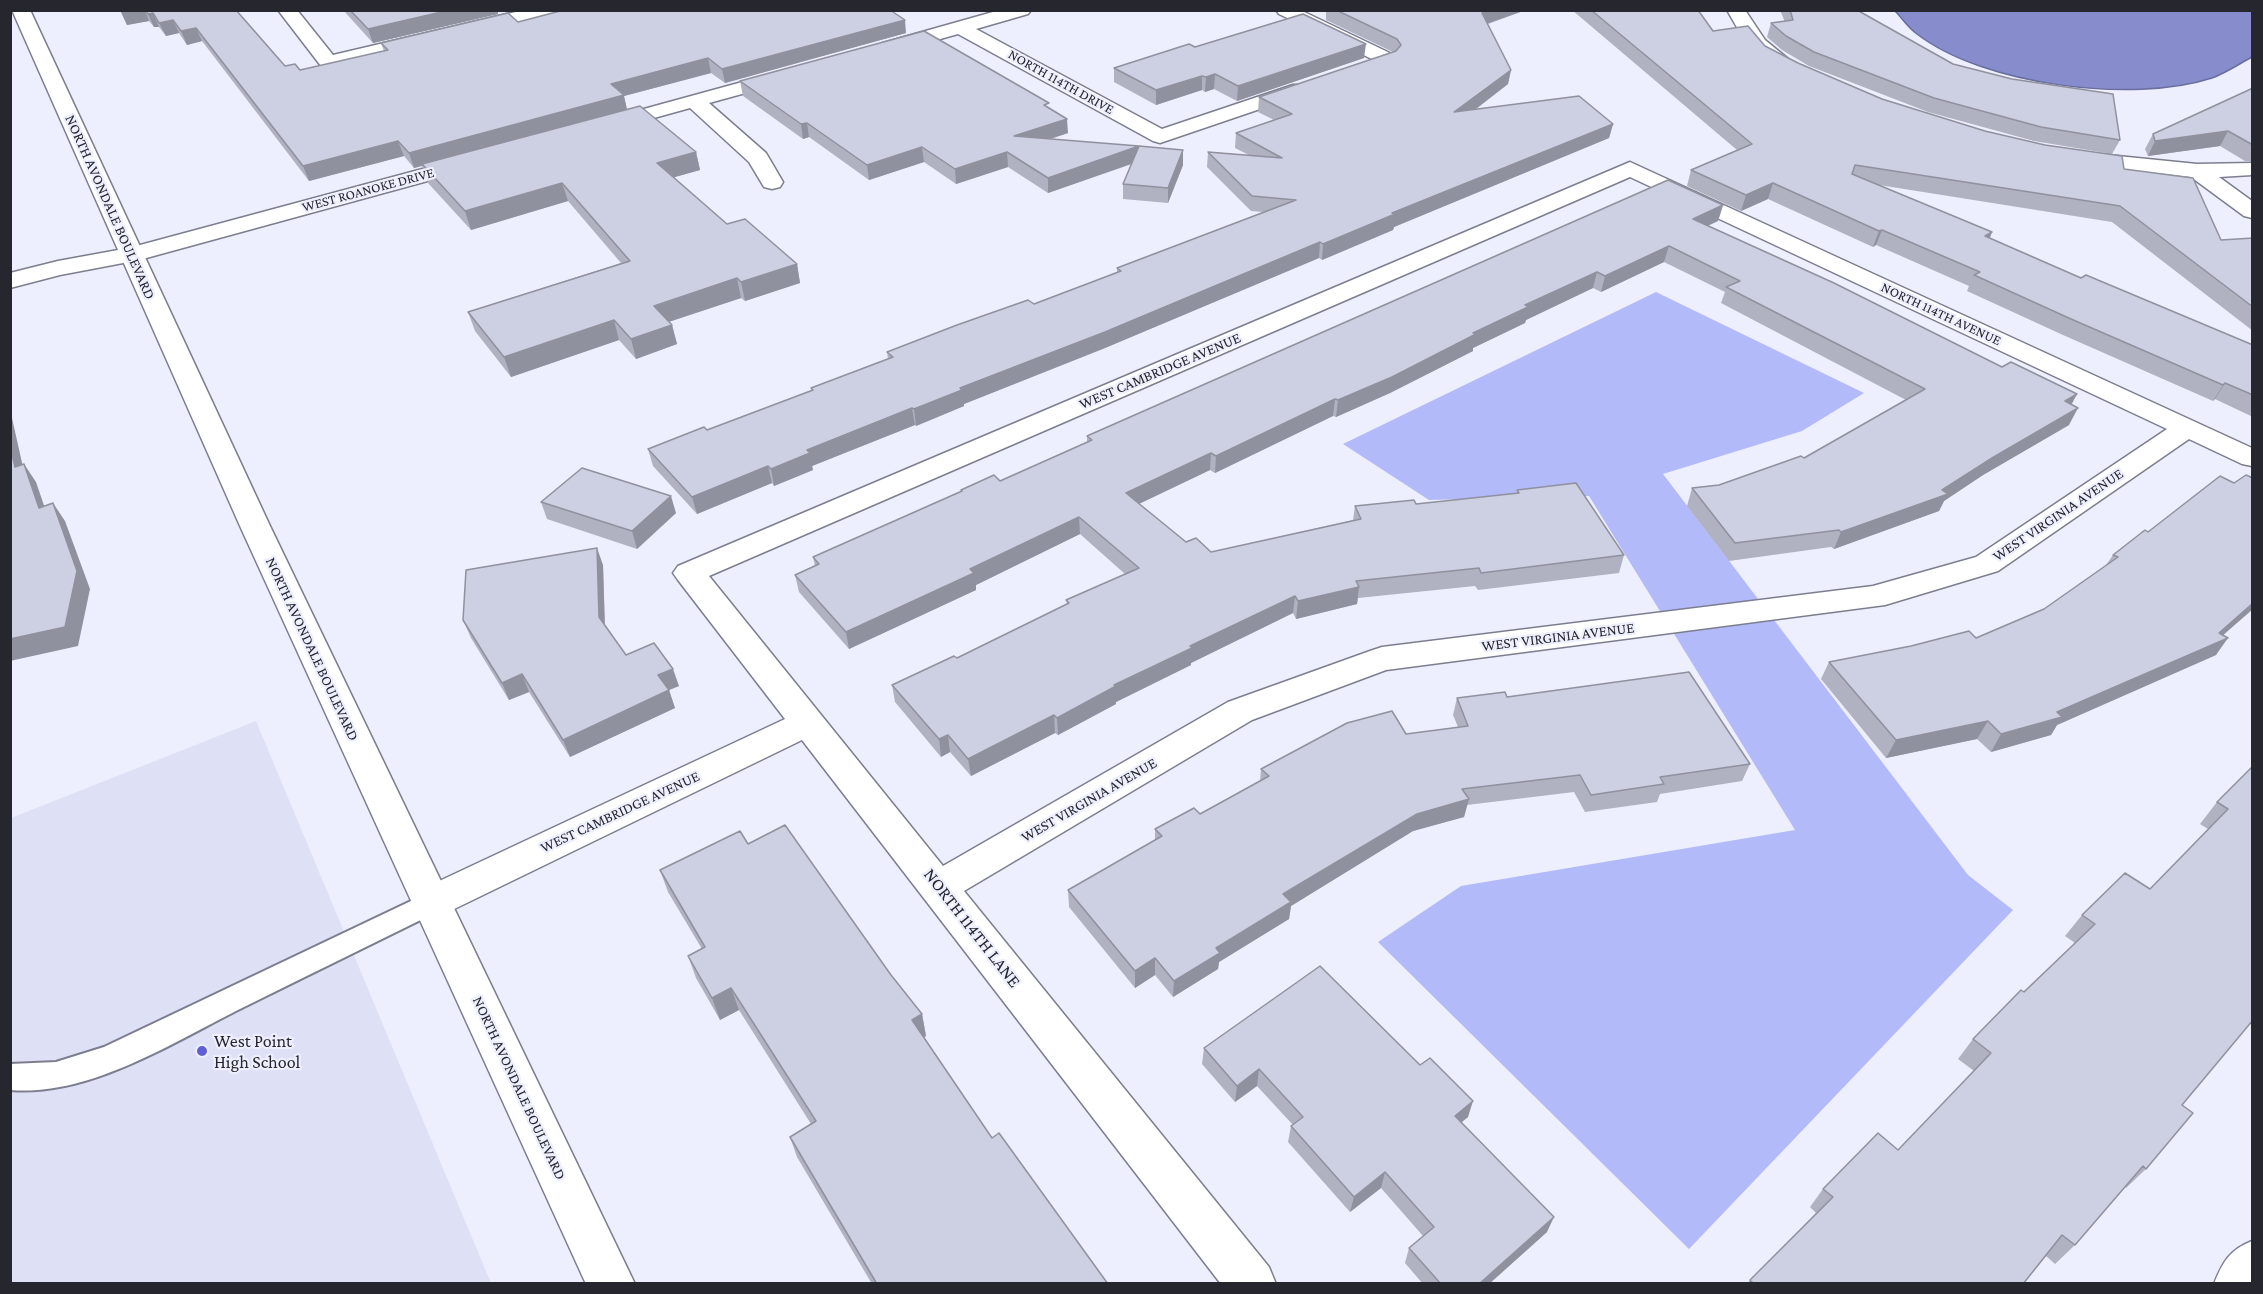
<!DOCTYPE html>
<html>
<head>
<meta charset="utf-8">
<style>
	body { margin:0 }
	#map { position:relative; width:2263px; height:1294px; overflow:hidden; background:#edeffe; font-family:"Crimson Pro",serif }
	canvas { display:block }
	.frame { position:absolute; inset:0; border:12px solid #26272e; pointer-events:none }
</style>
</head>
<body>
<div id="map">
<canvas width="2263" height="1294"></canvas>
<div class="frame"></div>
</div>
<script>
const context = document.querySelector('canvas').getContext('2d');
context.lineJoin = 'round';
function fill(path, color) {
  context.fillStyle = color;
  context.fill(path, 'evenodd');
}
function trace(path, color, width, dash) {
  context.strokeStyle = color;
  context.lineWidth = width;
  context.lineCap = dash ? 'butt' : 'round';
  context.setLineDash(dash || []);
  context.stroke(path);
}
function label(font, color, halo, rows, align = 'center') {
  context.font = font + ' "Crimson Pro",serif';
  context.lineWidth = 4.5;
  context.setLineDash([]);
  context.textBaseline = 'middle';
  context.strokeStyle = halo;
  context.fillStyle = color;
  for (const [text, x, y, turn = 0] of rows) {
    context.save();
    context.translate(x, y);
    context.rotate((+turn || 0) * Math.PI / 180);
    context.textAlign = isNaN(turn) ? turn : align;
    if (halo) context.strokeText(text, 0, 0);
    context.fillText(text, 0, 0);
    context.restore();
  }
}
const built = new Path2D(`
	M256 721 491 1283 11 1284V818Z`);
const green = new Path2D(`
	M1656 292 1864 393 1802 431 1663 474 1968 875 2013 910 1689 1249 1378 942 1461 886 1795 830 1589 496 1429 500 1343 444Z`);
const water = new Path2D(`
	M1895 11H2252V57C2239 64 2226 73 2212 78 2132 104 1983 85 1917 34 1908 28 1902 18 1895 11Z`);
const service = new Path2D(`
	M432 891 441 894 445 902 441 910C376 942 310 974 244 1007 175 1041 90 1097 10 1090V1064L56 1062 104 1047Z`);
const minor = new Path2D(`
	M278 10H297L333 55 524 10H558L555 14 328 68 321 66Z
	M1000 10H1031L1028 14 976 29 1162 129 1293 85H1307L1310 89 1307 93 1160 143 1153 141 958 34 890 53 883 51 881 47 883 43Z
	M1276 10H1300L1394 55 1397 59 1394 63H1380L1279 14Z
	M1727 10H1745L1765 40 1787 58 1784 62C1758 69 1738 29 1727 10Z
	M786 70 793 72 796 76 793 80 709 103 766 153 783 182 780 187 772 189 764 187 749 162 690 108 607 131 600 129 597 125 600 121Z
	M2078 152 2197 164 2252 163V175L2219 177 2252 201V218L2244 216 2191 177 2070 163 2067 158 2070 153Z
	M467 157 475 158 478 163 475 168 139 260 60 275 10 288V273L58 261 129 248Z
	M1630 162 2252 448V466L2242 464 2189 439 1998 571 1885 605 1386 670 1252 720 964 891 1269 1267 1276 1284H1221L802 740 446 913 432 918 418 913 412 902 418 891 785 719 678 580 673 573 678 566ZM1630 177 2167 429 1976 557 1873 586 1382 647 1370 651 1228 702 943 866 709 576Z
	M2252 1241V1284H2214C2223 1261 2230 1250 2252 1241Z`);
const secondary = new Path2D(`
	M12 10H30L270 526 635 1284H586L240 526Z`);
const wall = new Path2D(`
	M121 10H236L285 66 300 70 384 51 381 43 518 22 906 33 725 83 711 73 624 96 627 109 696 152 700 170 674 177 727 224 797 264 800 283 745 301 741 298 669 322 672 325 677 344 636 359 619 340 511 377 475 331 468 312 621 263 568 201 471 230 428 183 422 166 414 168 404 156 309 181 202 41 187 45 179 33 166 36 159 27H154L149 21 127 25 121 12Z
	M343 10H498V14L373 43Z
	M1326 10H1526L1488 24 1511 70 1508 84 1475 110 1613 124 1609 138 1394 227 1393 230 1322 260 1319 258 1105 348 964 404V406L916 426 915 425 812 466 813 470 774 486 772 483 697 514 653 466 648 449 707 430 812 391 811 388 888 359 887 352 1034 304 1117 272V268L1263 212 1251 211 1207 167 1208 152 1249 155 1235 148 1236 133 1274 120 1258 112 1259 97 1393 52 1326 20Z
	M1572 10H1698L1713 31 1765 46 1798 63 1882 99 1985 131 2124 169 2221 240 2253 238V331L2112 222 1879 185 1992 232 1990 238 2081 278 2253 345V417L2215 399 2213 401 2063 335 1967 291 1969 286 1876 245 1873 247 1768 199 1741 211 1687 186 1691 170 1737 150Z
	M1780 10H1857L1953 64 2120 140 2112 154 2034 141 1928 112 1809 66 1782 50 1767 37 1771 23 1785 22Z
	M1195 47 1364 58 1237 101 1214 89 1205 92 1202 90 1156 105 1114 82V68Z
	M740 81 1049 108 1068 133 1050 139 1183 165 1168 203 1123 199V184L1132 164 1048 193 1008 167 956 184 924 162 869 180 809 137 803 139 743 96Z
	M2253 88V161H2245L2220 146 2148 156 2145 149 2153 134Z
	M1723 205 1718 221 1708 226 2002 367 2077 394 2071 405 2069 425 1983 475 1944 501 1939 511 1834 549 1831 547 1729 561 1687 506 1692 488 1719 485 1804 458 1906 400 1721 303 1725 292 1664 262 1601 292 1593 288 1526 320 1525 323 1473 348V351L1390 393 1336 417 1333 416 1215 473 1210 470 1139 504 1186 542 1211 552 1353 520 1355 506 1416 504 1516 493 1517 490 1624 555 1619 573 1478 590 1475 586 1358 598 1357 604 1296 619 1293 613 1191 663V665L1116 702V704L1058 735 1055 733 971 776 950 752 941 757 895 702 892 685 957 658 1067 604 1066 600 1125 574 1080 534 976 585V590L849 649 799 592 795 575 815 566 813 557 961 492V490L1000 481 1087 442V436Z
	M541 502 676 513 637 549 547 519Z
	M2145 530 2224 635 2216 655 2057 725 2051 735 1991 752 1977 739 1886 758 1821 679 1829 662 1976 638 2044 609 2106 565 2113 555Z
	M603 565 605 625 626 655 679 686 669 690 675 708 570 757 529 692 509 700 471 638 463 620Z
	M1507 697 1750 764 1742 781 1660 794 1657 802 1585 812 1574 792 1467 805 1464 817 1413 831 1291 906 1289 919 1219 962 1218 969 1173 997 1155 975 1135 988 1069 907 1068 890 1155 840V829L1200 814 1260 781 1261 769 1406 734 1458 727 1453 715 1457 698Z
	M2253 766 2182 1105 2146 1169 2126 1188 2125 1187 2075 1245 2055 1264 2046 1256 2023 1284H1747L1750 1280 1816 1213 1810 1207 1823 1189 1898 1150 1974 1071 1958 1059 1973 1039 2075 943 2065 936 2082 915 2150 889 2208 829 2200 824 2217 802Z
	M748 844 891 975 922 1014 926 1036 924 1037 992 1138 1108 1284H872L797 1157 790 1137 811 1124 739 1010 720 1020 696 978 688 956 702 949 668 892 660 870Z
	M1204 1048 1468 1117 1461 1122 1547 1232 1489 1284H1423L1405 1263 1409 1248 1423 1236 1381 1188 1350 1212 1288 1142 1291 1126 1293 1125 1257 1086 1235 1102 1202 1064Z`);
const shadedWall = new Path2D(`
	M127 10H145L149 21 127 25 121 12Z
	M450 10H498V14L373 43 368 29Z
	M1488 10H1526L1480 26 1482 13Z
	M153 13 159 27H154L148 14Z
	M173 20 179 33 166 36 159 23Z
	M905 20 906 33 725 83 722 69Z
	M196 28 202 41 187 45 181 31Z
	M1366 44 1364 58 1237 101 1238 86Z
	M708 58 711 73 624 96 627 110 414 168 409 153 611 84Z
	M1511 70 1508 84 1452 127 1454 112Z
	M1215 74 1214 89 1205 92 1206 77Z
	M1202 76V90L1156 105V90Z
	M1067 119 1068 133 1014 151V136Z
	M807 123 809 137 803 139 801 124Z
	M1613 124 1609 138 1394 227 1393 230 1322 260 1323 244 1392 213Z
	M2228 131 2220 146 2148 156 2155 141Z
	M398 141 404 156 309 181 303 166Z
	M1139 146V161L1048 193V178Z
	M922 147 924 162 869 180 867 165Z
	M1183 150V165L1168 203V188Z
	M696 152 700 170 661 181 657 163Z
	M1007 152 1008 167 956 184 955 169Z
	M562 183 568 201 471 230 465 211Z
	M1773 183 1768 199 1741 211 1746 195Z
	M1723 205 1718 221 1688 234 1693 219Z
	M1882 230 1876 245 1873 247 1879 231Z
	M1992 232 1985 248V236Z
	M1320 242 1319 258 1105 348 964 404V406L916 426 914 409 960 388Z
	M1669 246 1664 262 1601 292 1605 276Z
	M797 264 800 283 745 301 741 282Z
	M1597 272 1593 288 1526 320 1525 323 1473 348V351L1390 393 1336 417 1338 400 1473 333 1525 305Z
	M737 278 741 298 659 325 654 306Z
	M614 320 619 340 511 377 504 357Z
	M672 325 677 344 636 359 631 339Z
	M2225 383 2215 399 2213 401 2223 385Z
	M2077 394 2068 411 2065 401Z
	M1335 399 1333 416 1215 473 1216 456Z
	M912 408 915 425 812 466 813 470 774 486 771 469 807 450Z
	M2078 408 2069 425 1983 475 1944 501 1939 511 1834 549 1841 532 1942 490 1992 458Z
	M10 409 27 485 15 467 10 446Z
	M1211 453 1210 470 1126 510V493Z
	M24 464 36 482 51 526 39 508Z
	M768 466 772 483 697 514 692 497Z
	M671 496 676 513 637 549 632 531Z
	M53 503 65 521 90 589 78 646 10 661V639Z
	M1079 517 1080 534 976 585V590L849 649 846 632 970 569Z
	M597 548 603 565 605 634 599 617Z
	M1359 587 1357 604 1296 619 1298 601Z
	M1295 596 1293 613 1191 663V665L1116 702V704L1058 735 1057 718 1114 685 1190 646Z
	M2253 603V609L2213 644 2228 638 2216 655 2057 725 2051 735 1991 752 2001 734 2057 712 2219 633Z
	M673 669 679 686 669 690 675 708 570 757 563 740 658 675Z
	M522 674 529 692 509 700 502 683Z
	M1054 715 1055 733 971 776 968 759Z
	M1988 721 1977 739 1886 758 1896 740Z
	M948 735 950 752 941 757 939 739Z
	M1469 799 1464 817 1413 831 1291 906 1289 919 1219 962 1218 969 1173 997 1174 981 1283 894 1417 814Z
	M1155 958V975L1135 988V971Z
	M731 988 739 1010 720 1020 712 998Z
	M922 1014 926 1036 917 1042 912 1020Z
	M1259 1069 1257 1086 1235 1102 1237 1086Z
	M1473 1101 1468 1117 1450 1132 1455 1116Z
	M1385 1172 1381 1188 1350 1212 1354 1197Z
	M1554 1217 1547 1232 1489 1284H1479Z`);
const building = new Path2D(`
	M146 10H236L285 66 295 64 300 70 388 50 381 43 508 13 518 22 564 10H890L905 20 722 69 708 58 611 84 624 95 409 153 398 141 303 166 196 28 181 31 173 20 159 23 153 13 148 14Z
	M350 10H450L368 29Z
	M1336 10H1488L1482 13 1511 70 1454 112 1579 96 1613 124 1392 213 1395 214 1323 244 1320 242 1105 332 960 388 962 390 914 409 912 408 807 450 810 453 771 469 768 466 692 497 648 449 704 427 707 430 813 390 811 388 893 357 887 352 957 325 1028 300 1034 304 1121 271 1117 268 1296 200 1252 196 1208 152 1282 158 1236 133 1292 114 1259 97 1396 51 1401 45 1397 39Z
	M1591 10H1698L1713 31 1748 26 1765 46 1798 63 1882 99 1985 131 2045 145 2122 156 2124 169 2193 178 2221 240 2253 238V307L2120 206 1855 165 1852 174 1992 232 1985 236 2081 278 2086 275 2253 345V395L2225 383 2223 385 2071 319 1974 275 1980 272 1882 230 1879 231 1773 183 1746 195 1691 170 1752 144Z
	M1790 10H1857L1953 64 2012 79 2113 94 2120 140 2041 127 1934 98 1814 52 1786 36 1771 23 1793 20Z
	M1303 14 1366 44 1238 86 1215 74 1206 77 1202 76 1156 90 1114 68 1189 44 1195 47Z
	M924 31 1049 103 1044 105 1067 119 1014 136 1139 146 1048 178 1007 152 955 169 922 147 867 165 807 123 801 124 740 81Z
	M2253 88V145L2228 131 2155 141 2153 134Z
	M640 106 696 152 657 163 727 224 745 219 797 264 741 282 737 278 654 306 672 325 631 339 614 320 504 357 468 312 630 261 562 183 465 211 422 164Z
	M1139 146 1183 150 1168 188 1123 184Z
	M1668 180 1723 205 1693 219 1834 283 2002 367 2011 362 2077 394 2065 401 2078 408 1992 458 1942 490 1948 494 1841 532 1839 530 1735 543 1692 488 1719 485 1801 456 1804 458 1925 389 1726 287 1740 281 1669 246 1605 276 1597 272 1525 305 1528 307 1473 333 1476 334 1392 377 1338 400 1335 399 1216 456 1211 453 1126 493 1186 542 1196 538 1211 552 1361 519 1355 506 1414 500 1416 504 1519 493 1517 490 1576 483 1624 555 1481 573 1479 568 1356 581 1359 587 1298 601 1295 596 1190 646 1192 648 1114 685 1116 686 1057 718 1054 715 968 759 948 735 939 739 892 685 954 656 957 658 1069 603 1066 600 1139 568 1079 517 970 569 974 573 846 632 795 575 819 564 813 557 962 491 961 490 994 475 1000 481 1092 440 1087 436Z
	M10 446 15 467 24 464 39 508 53 503 77 571 65 627 10 639Z
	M582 468 671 496 632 531 541 502Z
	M2246 475 2253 478V603L2219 633 2228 638 2057 712 2062 717 2001 734 1988 721 1896 740 1829 662 1911 646 1969 631 1976 638 2044 609 2118 557 2113 555 2145 530 2148 532 2220 476 2234 483Z
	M597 548 599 617 626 655 654 643 673 669 658 675 669 690 563 740 522 674 502 683 463 620 466 570Z
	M1689 672 1750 764 1660 777 1664 784 1591 795 1580 775 1462 789 1469 799 1417 814 1283 894 1291 902 1216 948 1220 953 1174 981 1155 958 1135 971 1068 890 1162 836 1155 829 1194 808 1200 814 1269 776 1261 769 1347 723 1392 711 1406 734 1468 726 1457 698 1505 692 1507 697Z
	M2253 766V1020L2182 1105 2193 1113 2146 1169 2143 1166 2075 1245 2062 1235 2023 1284H1754L1750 1280 1833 1197 1823 1189 1878 1133 1898 1150 1991 1053 1973 1039 2021 990 2024 992 2095 924 2082 915 2125 873 2150 889 2228 809 2217 802Z
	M785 825 891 975 922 1014 912 1020 992 1138 999 1133 1108 1284H877L790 1137 816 1121 731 988 712 998 688 956 705 947 660 870 740 831 748 844Z
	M1320 966 1420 1065 1430 1058 1473 1101 1455 1116 1554 1217 1479 1284H1441L1409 1248 1434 1227 1385 1172 1354 1197 1291 1126 1303 1117 1259 1069 1237 1086 1204 1048Z`);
const markers = [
	[202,1051,6,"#605fd7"]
];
const farStreetnames = [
	["NORTH 114TH DRIVE",1061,82,29],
	["WEST ROANOKE DRIVE",368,190,-15],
	["NORTH 114TH AVENUE",1941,314,25]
];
const streetNames = [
	["NORTH AVONDALE BOULEVARD",110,207,66],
	["WEST CAMBRIDGE AVENUE",1160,371,-23],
	["WEST VIRGINIA AVENUE",2058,515,-34],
	["WEST VIRGINIA AVENUE",1558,637,-7],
	["NORTH AVONDALE BOULEVARD",312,649,65],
	["WEST VIRGINIA AVENUE",1089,800,-30],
	["WEST CAMBRIDGE AVENUE",620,812,-25],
	["NORTH AVONDALE BOULEVARD",519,1088,65]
];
const nearStreetnames = [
	["NORTH 114TH LANE",972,928,52]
];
const nearPoinames = [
	["West Point",214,1041],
	["High School",214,1062]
];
fill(built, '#dee1f6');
fill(green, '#b3bafa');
fill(water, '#868ccc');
trace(water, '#696e9d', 1.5);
trace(service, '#7c7e8f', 4);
trace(minor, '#7c7e8f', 3);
trace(secondary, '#7c7e8f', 3);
fill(service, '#fff');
fill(minor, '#fff');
fill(secondary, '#fff');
fill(wall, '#b0b2c2');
fill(shadedWall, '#90919e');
fill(building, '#cdcfe2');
trace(building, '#90919e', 1.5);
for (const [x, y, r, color] of markers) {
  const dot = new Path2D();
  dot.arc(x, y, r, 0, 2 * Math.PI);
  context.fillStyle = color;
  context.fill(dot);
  trace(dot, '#edeffe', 2);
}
label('14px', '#26272e', '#edeffe', farStreetnames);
label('15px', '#26272e', '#edeffe', streetNames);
label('18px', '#26272e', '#edeffe', nearStreetnames);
label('18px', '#26272e', '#edeffe', nearPoinames, 'left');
</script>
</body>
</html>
